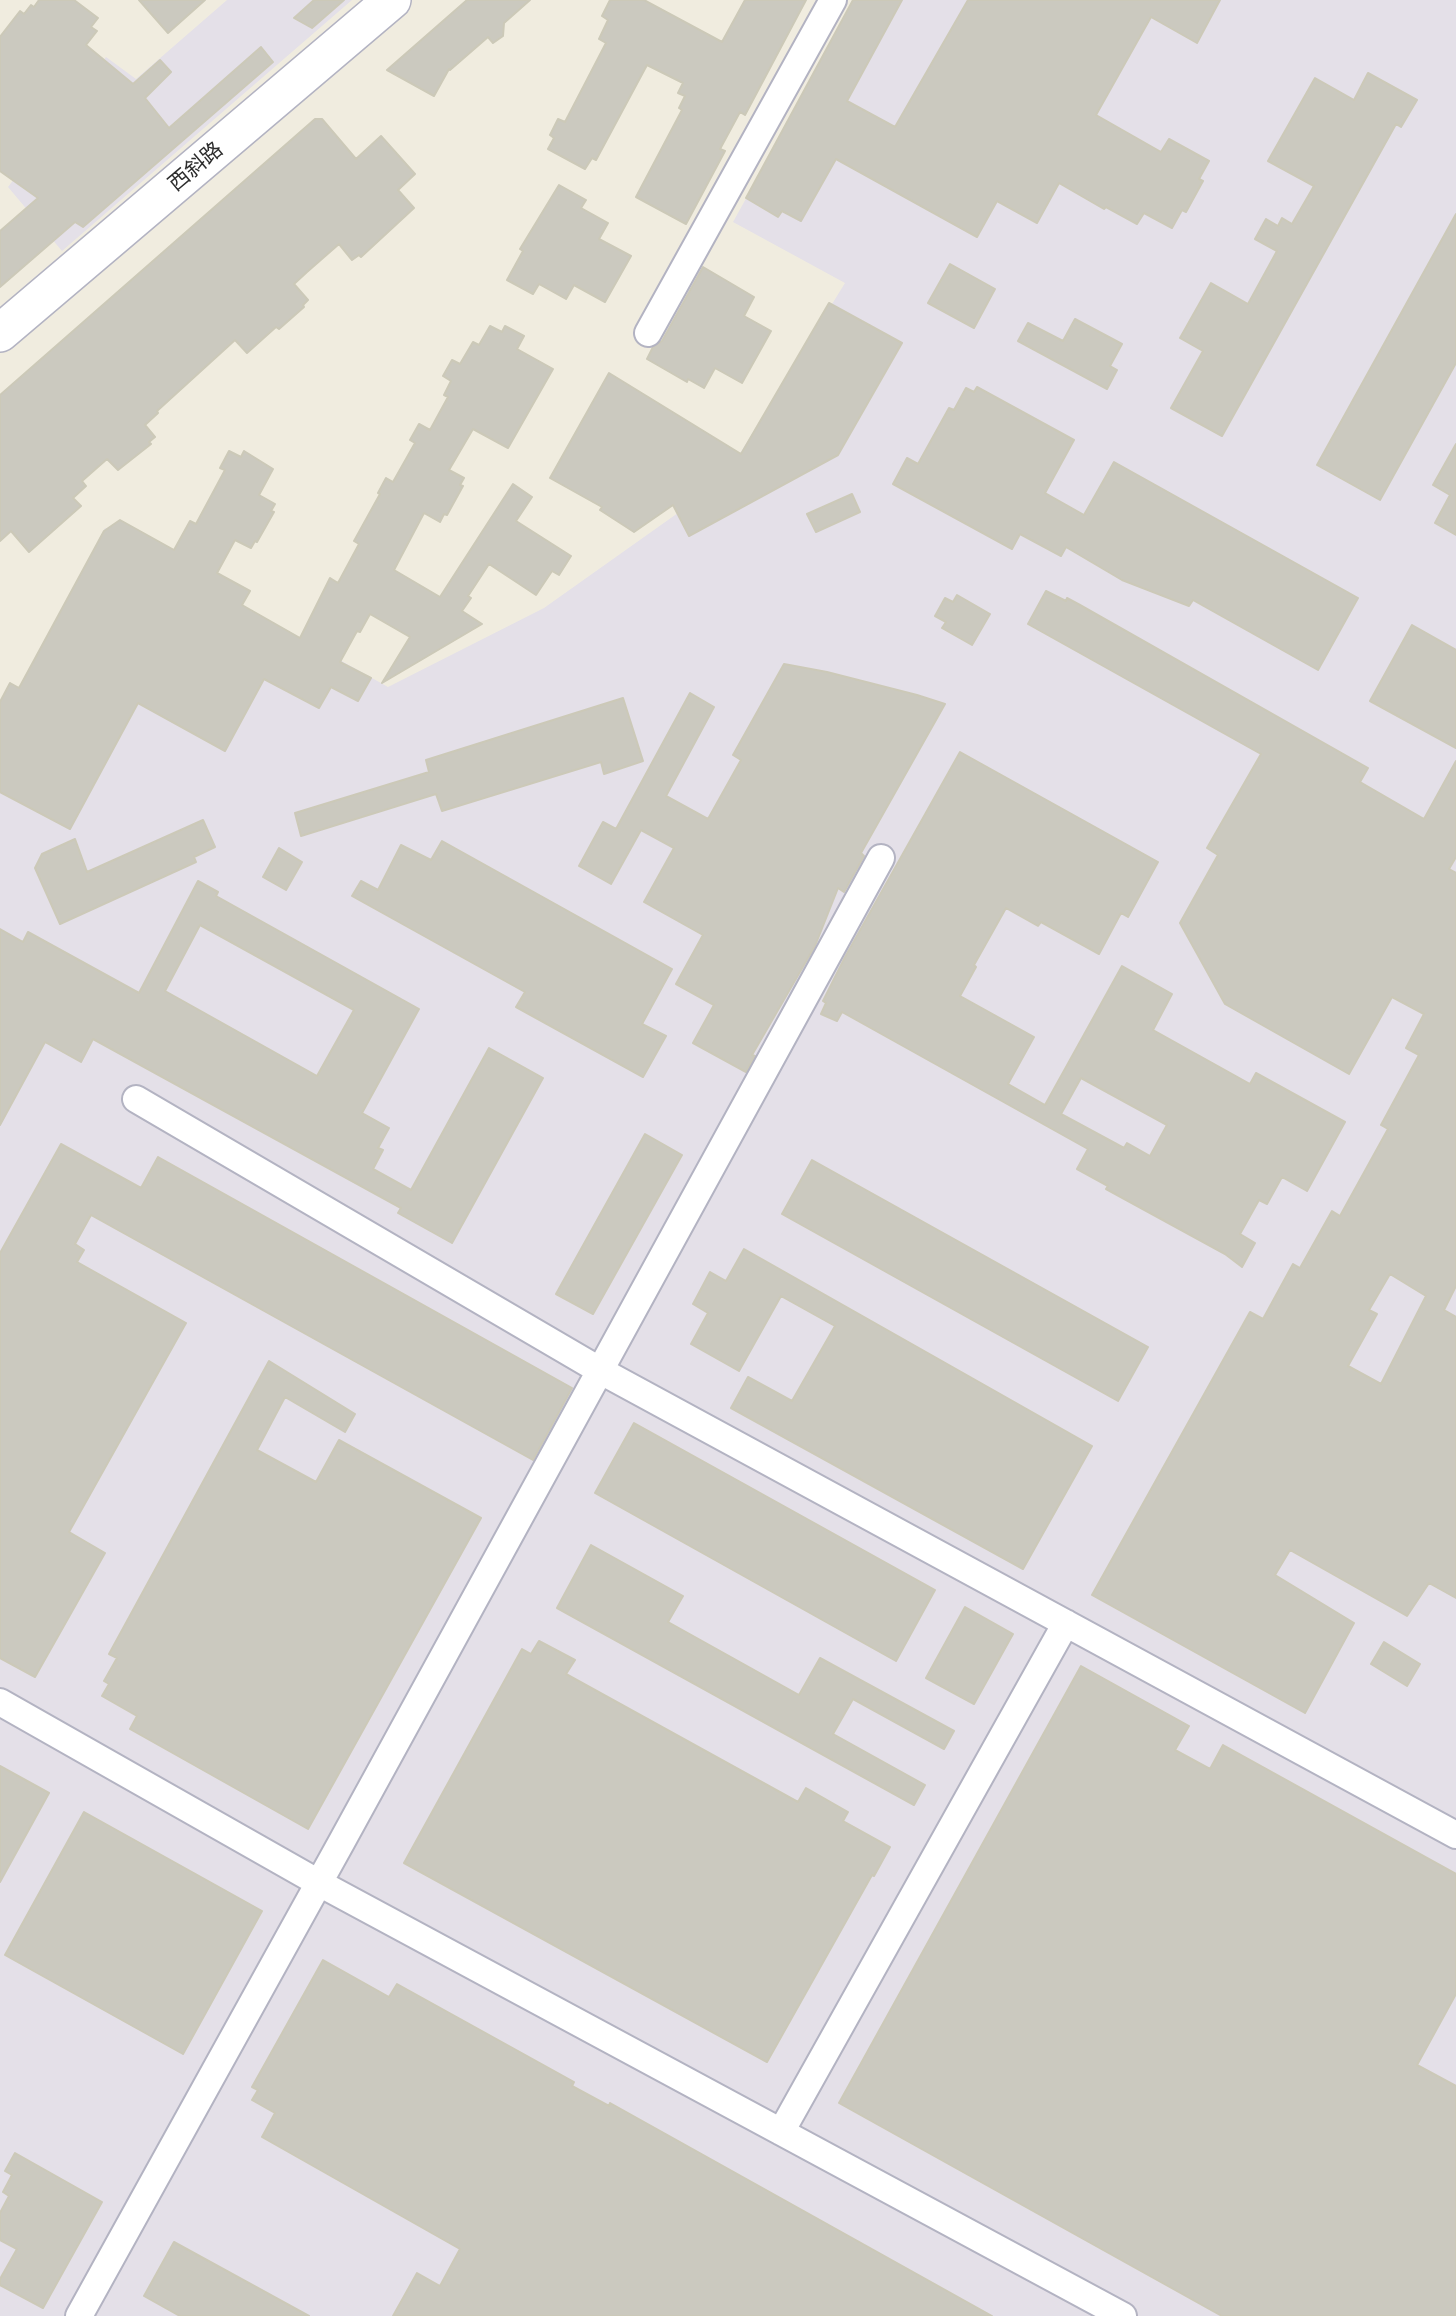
<!DOCTYPE html>
<html>
<head>
<meta charset="utf-8">
<style>
	body { margin:0 }
	canvas { display:block; background:#f0ecdf }
</style>
</head>
<body>
<canvas width="1456" height="2316"></canvas>
<script>
const context = document.querySelector('canvas').getContext('2d');
context.lineJoin = 'round';
function fill(path, color) {
  context.fillStyle = color;
  context.fill(path, 'evenodd');
}
function trace(path, color, width, dash) {
  context.strokeStyle = color;
  context.lineWidth = width;
  context.lineCap = dash ? 'butt' : 'round';
  context.setLineDash(dash || []);
  context.stroke(path);
}
function label(font, color, halo, rows, align = 'center') {
  context.font = font + ' "Work Sans","Noto Sans SC",sans-serif';
  context.lineWidth = 7;
  context.setLineDash([]);
  context.textBaseline = 'middle';
  context.strokeStyle = halo;
  context.fillStyle = color;
  for (const [text, x, y, turn = 0] of rows) {
    context.save();
    context.translate(x, y);
    context.rotate((+turn || 0) * Math.PI / 180);
    context.textAlign = isNaN(turn) ? turn : align;
    if (halo) context.strokeText(text, 0, 0);
    context.fillText(text, 0, 0);
    context.restore();
  }
}
const industrial = new Path2D(`
	M227 0H352L62 251 8 187 106 57 136 79Z
	M856 0H1456V2316H0V728L105 528 388 687 544 608 723 481 845 283 733 222Z`);
const building = new Path2D(`
	M39 0H74L98 18 91 27 97 31 86 45 133 84 160 60 171 72 145 98 169 128 261 47 273 62 83 227 75 222 0 287V231L38 198 0 171V37L20 11 24 14 31 5 34 7Z
	M139 0H205L168 33Z
	M314 0H344L312 28 294 18Z
	M467 0H530L504 23 503 36 493 43 488 37 450 70 449 69 434 96 387 70Z
	M610 0H644L722 42 745 0H806L745 115 740 112 720 149 725 151 686 224 636 197 682 110 679 108 685 96 678 93 683 83 647 65 596 160 592 158 585 169 548 149 554 138 550 135 558 119 565 122 606 43 599 39 608 20 602 16Z
	M853 0H902L847 101 895 127 968 0H1220L1197 43 1151 17 1096 115 1161 152 1169 139 1209 161 1199 179 1203 181 1186 212 1182 210 1172 228 1144 213 1137 224 1106 207 1104 209 1059 183 1037 223 997 201 977 237 836 159 801 221 782 211 778 217 746 198Z
	M1368 73 1417 100 1401 127 1396 124 1222 436 1171 408 1203 351 1180 338 1211 283 1248 304 1277 251 1255 239 1266 219 1278 226 1282 218 1292 224 1314 186 1268 161 1315 78 1354 100Z
	M315 119H322L356 159 381 136 415 174 398 190 414 208 361 257 359 255 352 260 339 244 307 272 294 284 308 300 303 305 304 307 279 329 276 327 247 353 235 340 157 411 158 413 145 425 155 437 149 442 151 444 118 470 107 459 82 481 86 486 73 498 81 506 29 552 11 531 0 541V395Z
	M559 185 586 200 581 208 608 223 599 239 631 256 605 302 574 285 566 299 539 284 533 294 507 280 523 251 520 249Z
	M1456 214V363L1380 500 1317 465Z
	M950 264 995 289 974 328 928 303Z
	M703 267 754 297 744 316 771 331 742 383 715 368 704 388 688 379 687 382 647 359 653 347 662 341Z
	M829 303 902 343 838 455 689 536 673 505 634 532 600 510 602 507 550 478 609 373 741 454Z
	M1075 319 1122 344 1110 366 1117 370 1107 389 1018 341 1028 323 1063 341Z
	M490 326 502 332 505 326 524 336 517 349 553 369 508 448 473 429 449 470 464 478 460 485 463 486 447 515 444 514 440 522 424 513 394 570 440 597 513 484 532 497 516 521 571 556 559 575 552 571 536 595 489 564 468 596 471 598 462 611 482 624 382 683 410 637 370 614 360 632 357 631 340 662 371 678 358 701 331 687 319 708 264 679 225 751 138 703 70 829 0 792V702L10 683 19 688 104 531 120 520 174 550 190 521 196 524 225 470 220 468 229 451 241 457 244 451 273 469 259 495 275 504 271 511 274 512 257 542 255 541 251 548 235 540 217 573 250 591 242 605 300 638 330 578 338 583 359 544 354 541 380 494 378 493 386 478 393 482 415 443 410 440 419 424 430 430 448 397 444 395 451 381 443 376 452 360 460 364 473 342 479 345Z
	M977 387 1074 440 1045 493 1084 515 1114 462 1358 598 1318 670 1193 600 1189 606 1122 580 1066 547 1061 556 1020 534 1012 549 893 484 907 458 918 464 949 408 954 410 966 388 974 392Z
	M1456 444V535L1435 523 1450 495 1433 485Z
	M852 494 860 512 816 532 807 514Z
	M1046 591 1066 601 1067 598 1080 605 1368 768 1360 782 1424 819 1456 761V857L1449 869 1456 873V1286L1444 1310 1456 1317V1598L1429 1583 1407 1616 1290 1550 1275 1575 1354 1623 1305 1713 1092 1595 1250 1312 1263 1319 1293 1264 1300 1268 1332 1211 1340 1216 1388 1129 1381 1125 1419 1055 1406 1048 1424 1014 1392 997 1349 1074 1225 1004 1180 923 1218 855 1207 848 1261 754 1028 624ZM1390 1274 1426 1296 1381 1384 1348 1366 1377 1314 1369 1310Z
	M957 595 990 614 972 645 942 628 946 622 935 616 945 598 953 602Z
	M1412 625 1456 650V748L1370 701Z
	M784 664 827 672 917 695 945 704 861 853 864 856 844 892 838 888 815 946 752 1055 755 1056 746 1072 693 1043 714 1005 676 984 703 935 644 902 674 848 641 830 611 884 579 866 603 822 616 829 690 693 714 707 666 796 708 819 741 760 733 755Z
	M623 698 643 761 604 774 601 762 442 811 436 794 301 836 295 813 429 772 426 760Z
	M960 752 1158 862 1128 917 1121 913 1099 954 1041 922 1038 926 1006 908 974 965 976 967 960 996 1034 1037 1008 1084 1045 1105 1122 966 1172 994 1153 1030 1250 1084 1256 1073 1345 1122 1307 1191 1282 1177 1267 1204 1259 1200 1240 1234 1255 1243 1242 1267 1225 1254 1106 1189 1108 1186 1077 1169 1088 1149 842 1012 837 1021 821 1014 826 1003 823 1001 845 957ZM1081 1078 1167 1125 1150 1156 1127 1143 1124 1148 1061 1114Z
	M203 820 215 847 194 857 196 862 60 924 35 868 42 854 75 839 87 872Z
	M442 841 672 969 642 1024 666 1036 643 1077 516 1007 525 992 352 896 361 881 378 890 401 845 431 860Z
	M279 848 302 862 286 890 263 877Z
	M198 881 218 892 216 896 419 1009 362 1113 389 1128 378 1148 383 1150 373 1169 411 1190 489 1048 543 1078 452 1243 398 1213 401 1208 93 1039 81 1062 45 1042 0 1125V929L23 942 28 932 139 993ZM200 925 354 1010 317 1076 165 991Z
	M645 1134 682 1155 593 1314 556 1294Z
	M61 1144 141 1188 158 1157 572 1388 533 1460 91 1215 75 1244 84 1250 77 1262 186 1323 69 1532 105 1553 35 1677 0 1658V1253Z
	M812 1160 1148 1347 1118 1401 782 1214Z
	M744 1249 1092 1446 1023 1569 731 1408 748 1377 792 1401 835 1326 781 1296 739 1371 691 1344 708 1313 693 1304 710 1272 726 1281Z
	M269 1361 355 1414 345 1432 285 1397 257 1450 316 1482 339 1440 481 1518 308 1829 130 1729 137 1716 102 1696 109 1684 104 1681 117 1658 109 1654Z
	M634 1423 935 1590 896 1661 595 1493Z
	M591 1545 683 1596 668 1622 799 1695 820 1658 954 1731 944 1749 853 1699 833 1734 925 1785 914 1805 557 1608Z
	M965 1607 1013 1634 974 1704 926 1678Z
	M539 1641 575 1660 566 1674 798 1802 806 1788 848 1812 843 1821 890 1847 874 1876 872 1875 767 2062 404 1863 522 1649 531 1654Z
	M1384 1642 1420 1664 1407 1686 1371 1664Z
	M1081 1666 1189 1726 1175 1750 1210 1769 1223 1745 1456 1874V1994L1417 2065 1456 2086V2316H1222L839 2103Z
	M0 1766 49 1793 0 1882Z
	M84 1812 262 1911 183 2054 5 1955Z
	M323 1960 389 1997 397 1984 574 2082 572 2086 609 2106 610 2103 992 2316H393L417 2273 440 2286 460 2249 262 2137 275 2113 252 2100 258 2090 252 2087Z
	M15 2153 102 2202 43 2308 0 2285V2279L17 2249 0 2240V2213L9 2196 3 2192 12 2175 5 2171Z
	M174 2242 309 2316H180L144 2296Z`);
const street = new Path2D(`
	M648 333 833 0
	M136 1099 601 1371 1456 1835
	M0 1702 319 1883 1123 2316
	M781 2132 1066 1623
	M79 2316 341 1843 881 858`);
const secondary = new Path2D(`
	M0 333 392 0`);
const streetNames = [
	["西斜路",196,167,-40]
];
fill(industrial, '#e4e0e8');
fill(building, '#cbc9bf');
trace(building, '#ccc9b8', 2);
trace(street, '#b3b3c2', 30);
trace(secondary, '#b3b3c2', 40);
trace(street, '#fff', 26);
trace(secondary, '#fff', 37);
label('21px', '#2d2d2d', '#fff', streetNames);
</script>
</body>
</html>
